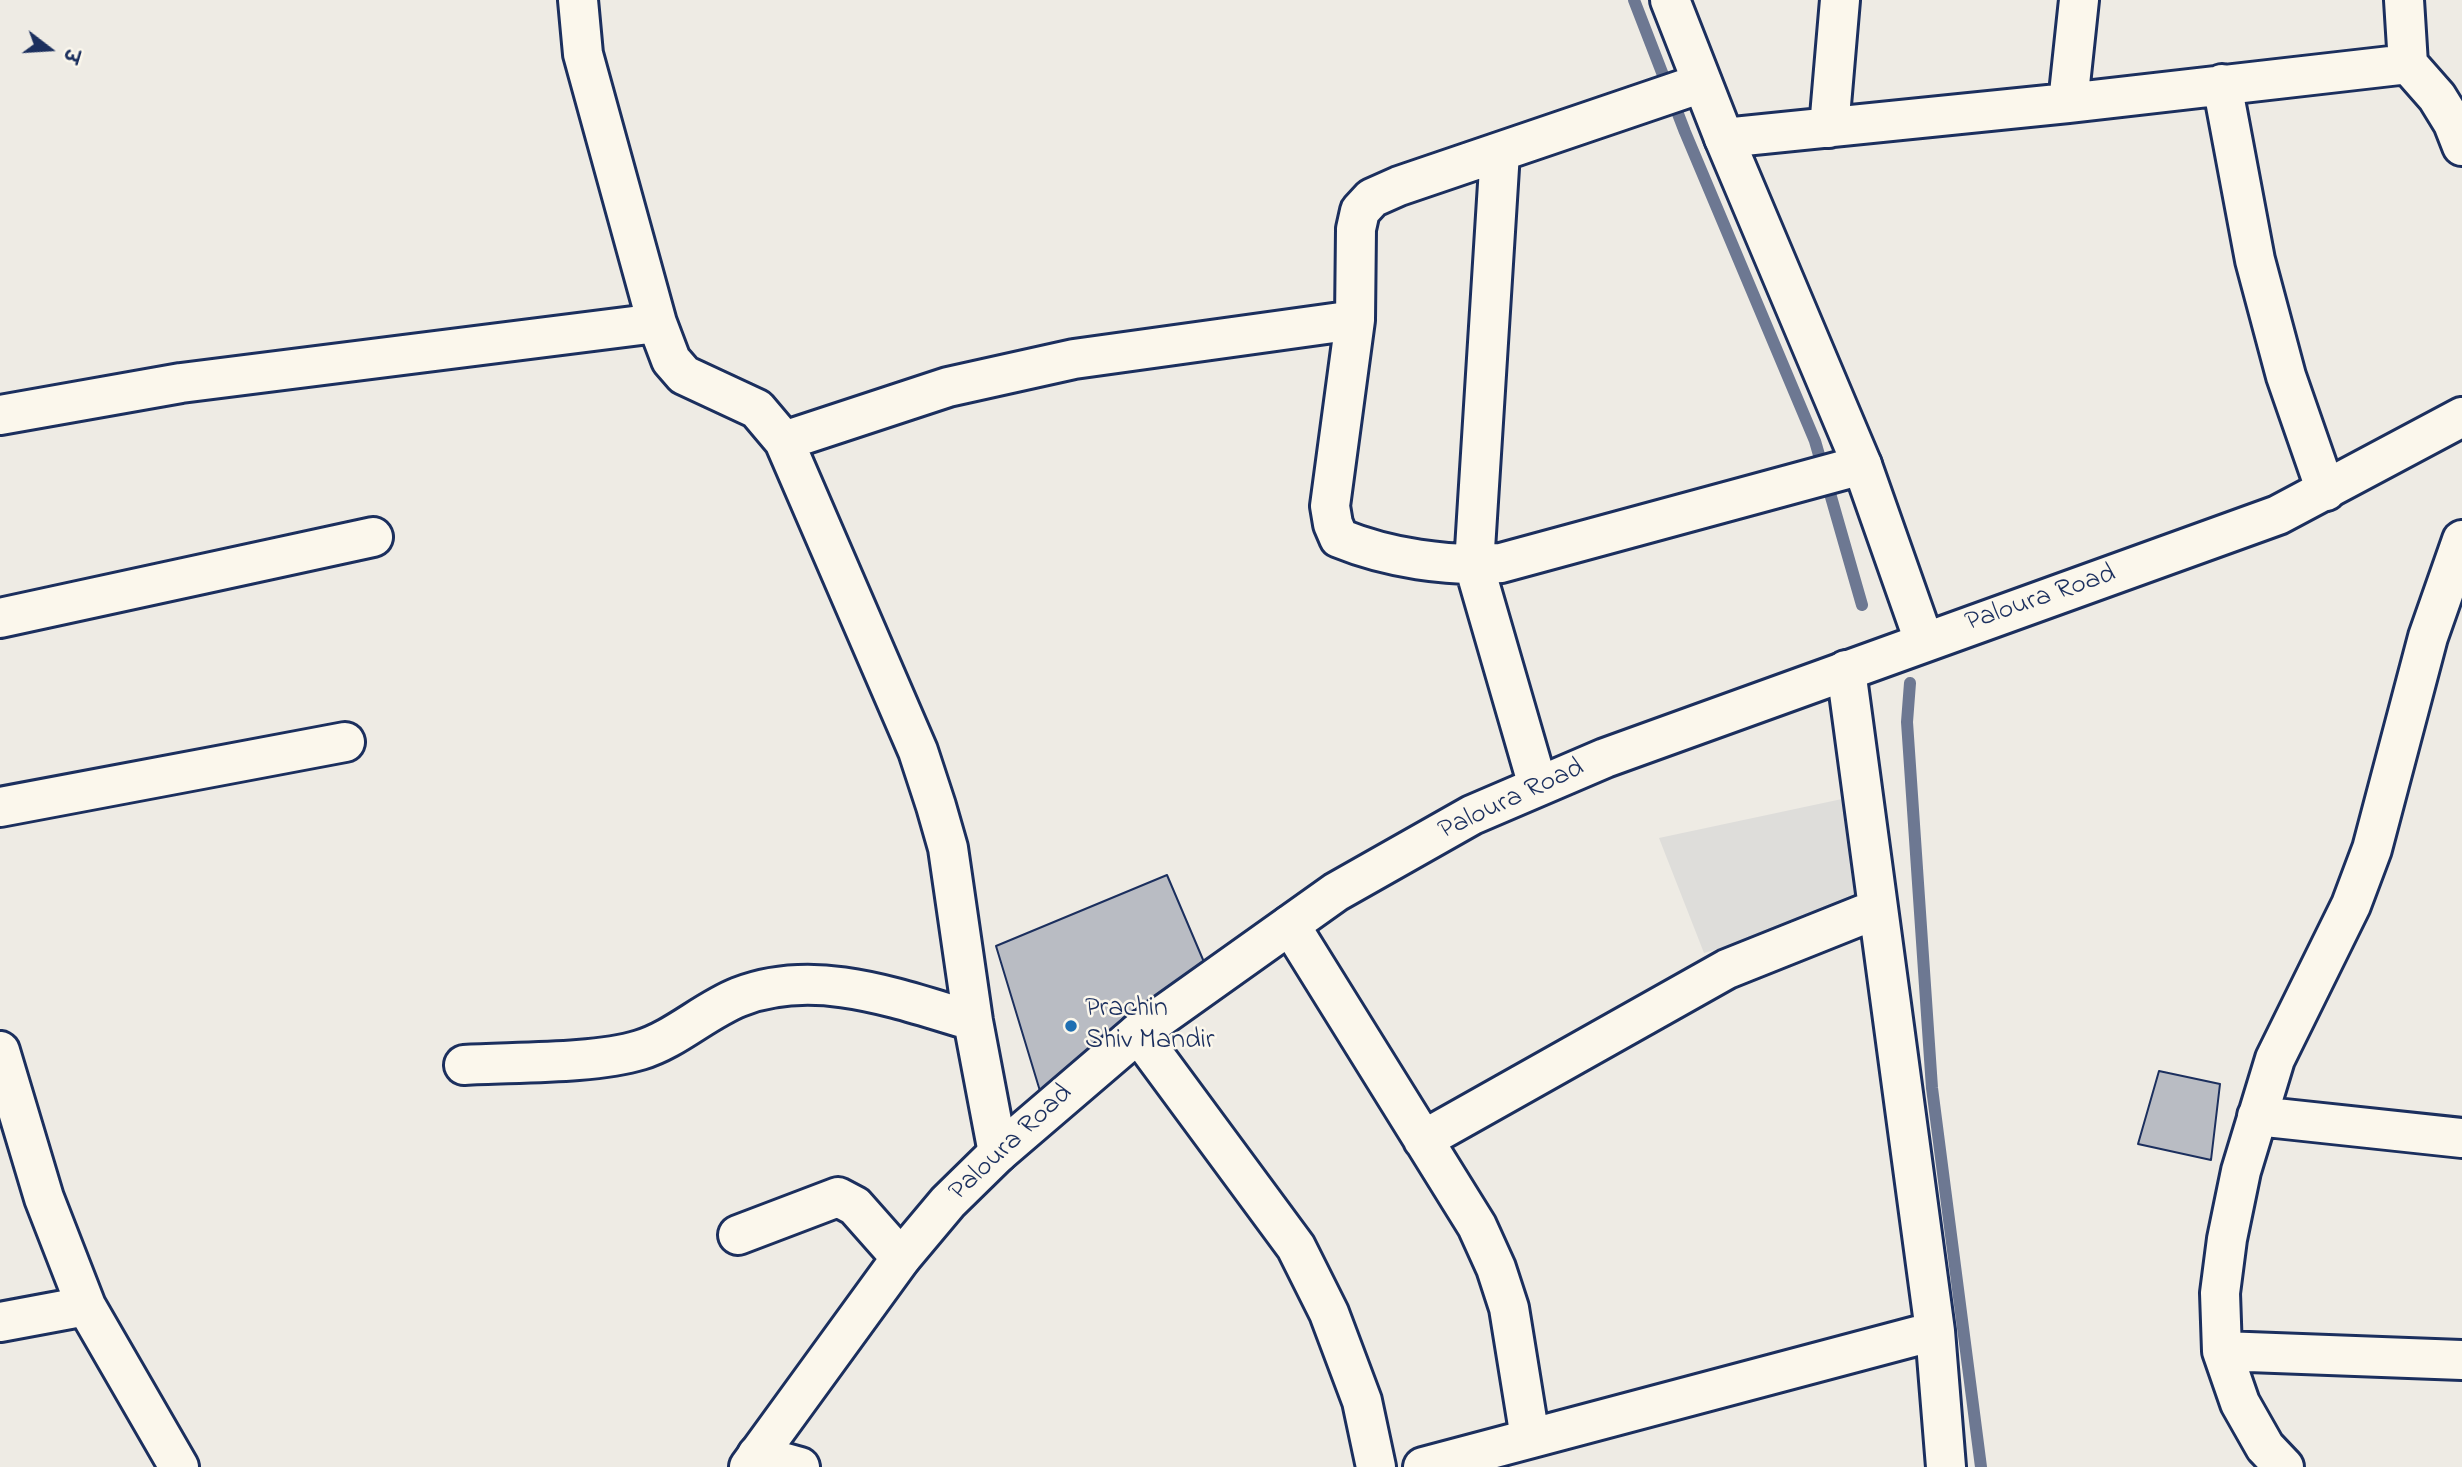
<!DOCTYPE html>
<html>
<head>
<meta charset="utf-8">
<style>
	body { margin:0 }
	#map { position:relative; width:2462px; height:1467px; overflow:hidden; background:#eeebe4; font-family:"Indie Flower","Playpen Sans Deva",sans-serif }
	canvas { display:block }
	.north { position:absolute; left:14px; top:14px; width:70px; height:70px; -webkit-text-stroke:5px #fbf7ec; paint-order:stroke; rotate:107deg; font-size:19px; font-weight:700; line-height:28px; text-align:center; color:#1b2f5e }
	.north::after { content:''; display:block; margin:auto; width:24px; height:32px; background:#1b2f5e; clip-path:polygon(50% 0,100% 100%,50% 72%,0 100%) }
</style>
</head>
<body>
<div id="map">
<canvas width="2462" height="1467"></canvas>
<div class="north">उ</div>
</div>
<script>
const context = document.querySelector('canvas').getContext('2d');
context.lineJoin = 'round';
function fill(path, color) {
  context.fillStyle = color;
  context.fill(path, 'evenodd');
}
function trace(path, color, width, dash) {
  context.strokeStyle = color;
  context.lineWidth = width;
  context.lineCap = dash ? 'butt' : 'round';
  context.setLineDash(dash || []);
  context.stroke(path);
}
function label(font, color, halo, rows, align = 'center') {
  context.font = font + ' "Indie Flower",sans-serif';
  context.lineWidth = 5;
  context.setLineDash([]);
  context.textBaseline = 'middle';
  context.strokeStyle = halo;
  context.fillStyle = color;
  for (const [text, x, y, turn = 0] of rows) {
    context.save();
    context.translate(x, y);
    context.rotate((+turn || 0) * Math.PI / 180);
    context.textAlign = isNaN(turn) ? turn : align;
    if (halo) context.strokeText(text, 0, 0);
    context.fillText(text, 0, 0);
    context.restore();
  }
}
const built = new Path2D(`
	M1842 799 1856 909 1704 953 1659 838Z`);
const stream = new Path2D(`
	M1634 0 1685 132 1815 441 1862 605
	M1910 683 1907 722 1932 1088 1981 1467`);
const building = new Path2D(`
	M1167 875 1204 962 1040 1091 996 946Z
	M2159 1071 2220 1084 2211 1160 2138 1144Z`);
const minor = new Path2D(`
	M578 0 583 54 657 323 671 360 684 375 757 409 784 441 918 751 936 806 948 848 973 1021 998 1153
	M2404 0 2408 64 2437 97 2453 123 2462 146
	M1702 83 1399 186 1372 198 1360 211 1356 229 1355 320 1330 506 1333 524 1339 538C1388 558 1448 567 1501 563L1862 465
	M2222 84 2255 260 2286 376 2326 491
	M2068 103 2079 0
	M1829 128 1840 0
	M1724 138 2068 103 2408 64
	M1500 152 1474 565 1538 786
	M0 415 181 383 657 323
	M784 441 948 387 1074 359 1355 320
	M0 618 373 537
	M1846 670 1935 1331 1946 1467
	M0 807 345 742
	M1290 925 1477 1226 1496 1268 1509 1308 1530 1438
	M1138 1033 1296 1247 1329 1313 1362 1401 1376 1467
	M0 1051 44 1198 86 1306 179 1467
	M464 1065C514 1062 594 1064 640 1050 676 1039 704 1011 739 997 816 967 898 999 973 1021
	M2257 1116 2462 1138
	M1423 1140 1727 969 1877 909
	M738 1235 838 1197 855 1206 901 1258
	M0 1322 86 1306
	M2222 1351 2462 1360
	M757 1455 800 1467
	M1423 1467 1935 1331
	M2284 1467 2265 1447 2240 1403 2222 1351 2220 1293 2227 1239 2241 1171 2275 1059 2351 905 2372 849 2428 637 2462 540`);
const tertiary = new Path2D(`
	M1670 0 1724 138 1862 465 1924 641`);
const secondary = new Path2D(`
	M749 1467 901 1258 948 1202 998 1153 1138 1033 1336 892 1472 815 1605 758 2278 515 2462 417`);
const markers = [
	[1071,1026,7,"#1f6fb2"]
];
const streetNames = [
	["Paloura Road",2041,600,-19],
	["Paloura Road",1512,801,-25],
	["Paloura Road",1012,1144,-43]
];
const poiNames = [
	["Prachin",1085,1010],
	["Shiv Mandir",1085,1042]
];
fill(built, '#deddda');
trace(stream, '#6d7892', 12);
fill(building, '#b9bcc3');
trace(building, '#1b2f5e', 2);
trace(minor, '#1b2f5e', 44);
trace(tertiary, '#1b2f5e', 44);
trace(secondary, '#1b2f5e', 44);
trace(minor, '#fbf7ec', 38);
trace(tertiary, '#fbf7ec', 38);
trace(secondary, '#fbf7ec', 38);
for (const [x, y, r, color] of markers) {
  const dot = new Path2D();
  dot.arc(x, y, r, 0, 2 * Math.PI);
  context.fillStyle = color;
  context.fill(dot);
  trace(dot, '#fbf7ec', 2.5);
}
label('28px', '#1b2f5e', '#fbf7ec', streetNames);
label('28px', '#1b2f5e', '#fbf7ec', poiNames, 'left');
</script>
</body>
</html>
